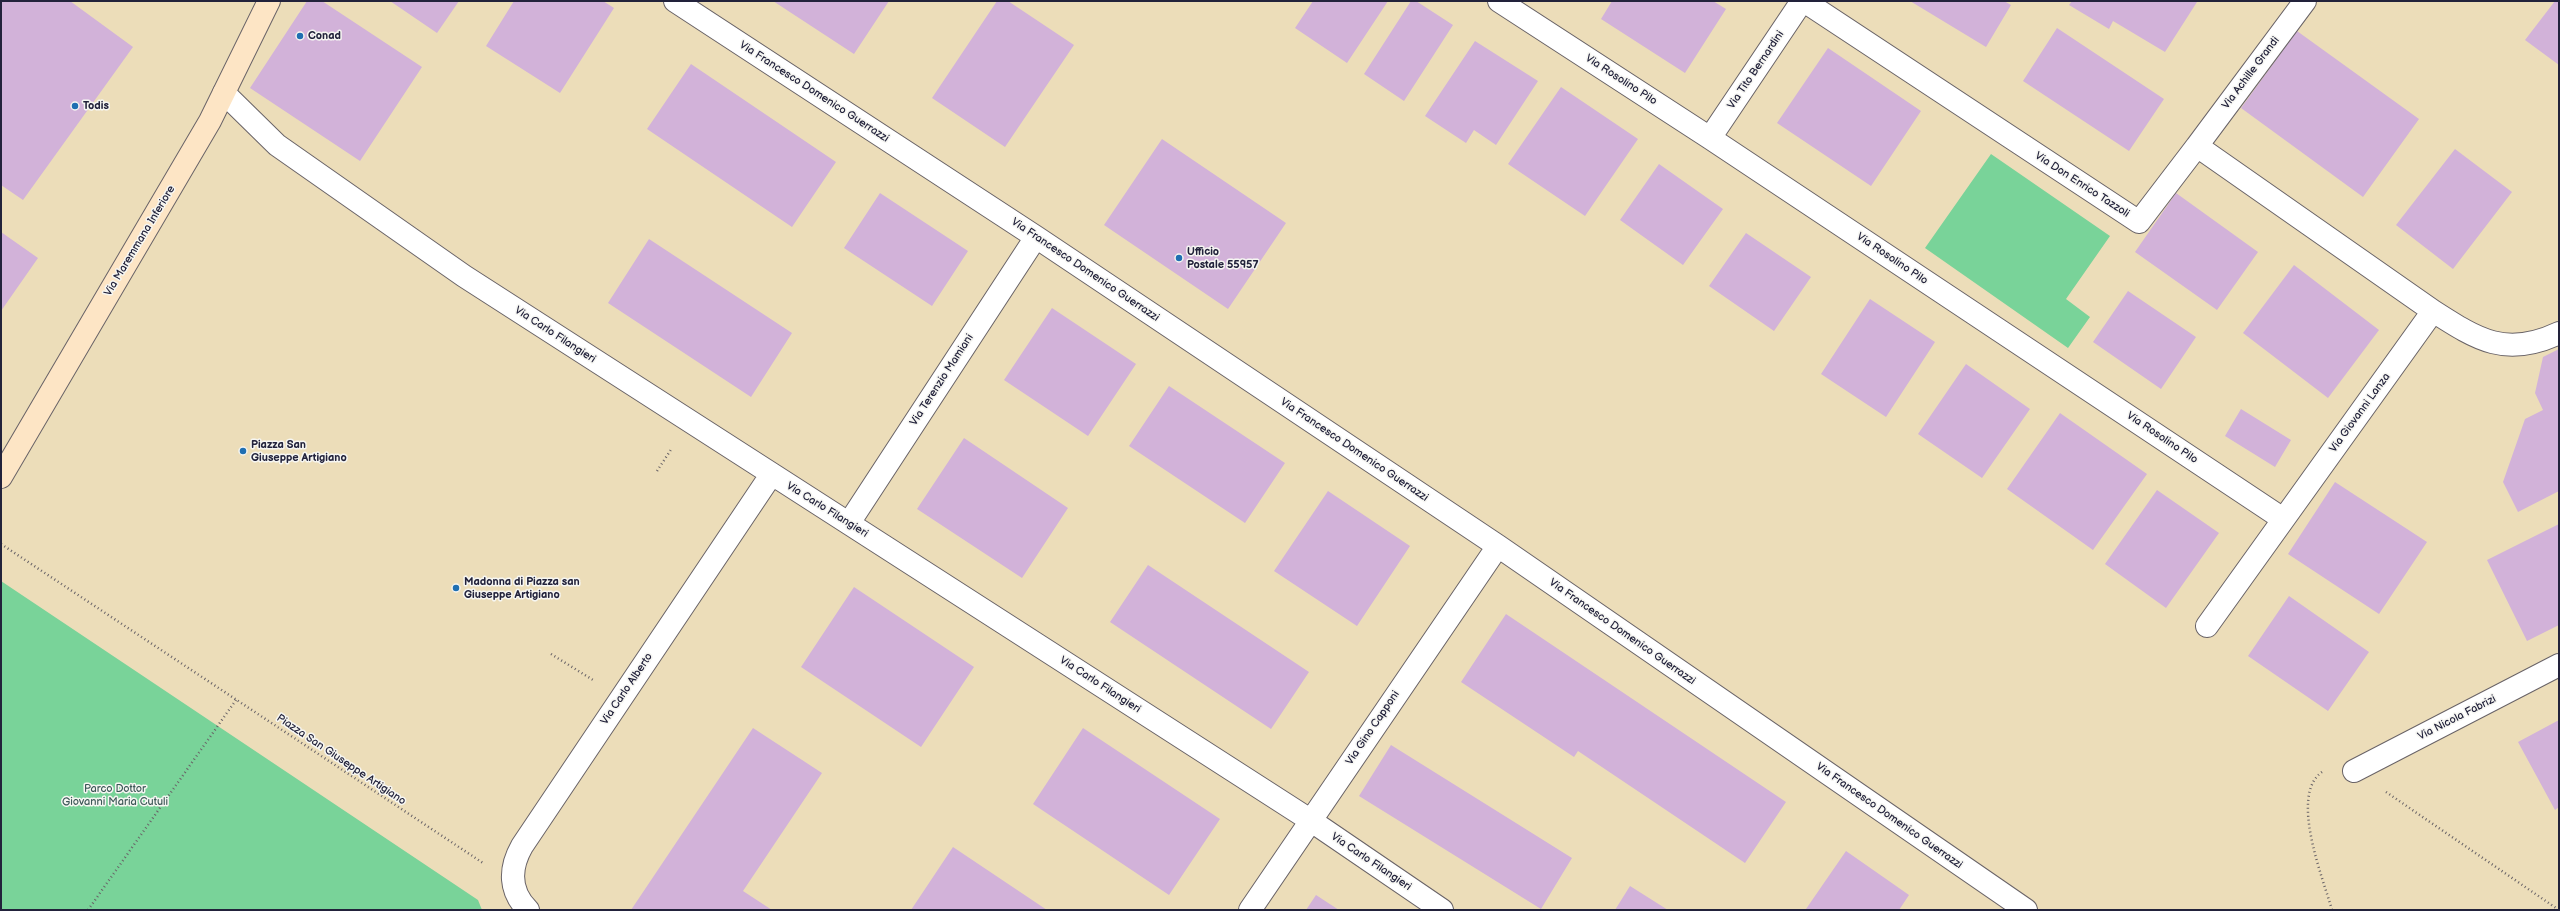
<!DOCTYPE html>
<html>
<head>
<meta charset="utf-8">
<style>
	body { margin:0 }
	#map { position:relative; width:2560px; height:911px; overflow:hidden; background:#ecddb9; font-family:"Balsamiq Sans",sans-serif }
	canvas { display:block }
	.frame { position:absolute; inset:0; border:2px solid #22223b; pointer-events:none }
</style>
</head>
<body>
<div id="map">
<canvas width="2560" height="911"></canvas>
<div class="frame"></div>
</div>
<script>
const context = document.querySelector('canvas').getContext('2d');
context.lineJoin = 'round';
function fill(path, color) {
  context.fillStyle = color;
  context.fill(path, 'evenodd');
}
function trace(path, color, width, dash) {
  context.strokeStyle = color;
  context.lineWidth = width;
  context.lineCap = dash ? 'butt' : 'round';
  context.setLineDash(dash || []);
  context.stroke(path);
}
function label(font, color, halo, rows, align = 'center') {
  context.font = font + ' "Balsamiq Sans",sans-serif';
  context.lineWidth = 3;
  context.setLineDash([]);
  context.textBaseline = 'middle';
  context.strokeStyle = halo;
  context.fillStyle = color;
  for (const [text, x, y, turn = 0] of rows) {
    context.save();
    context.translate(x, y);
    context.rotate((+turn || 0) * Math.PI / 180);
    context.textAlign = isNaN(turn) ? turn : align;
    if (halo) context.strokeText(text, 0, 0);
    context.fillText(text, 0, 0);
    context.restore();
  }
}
const green = new Path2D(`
	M1991 154 2110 236 2066 299 2090 317 2068 348 1925 248Z
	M1 581 478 900 482 910H1Z`);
const building = new Path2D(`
	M1 1H70L133 47 23 200 1 185Z
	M307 1H322L422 67 360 161 250 88Z
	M390 1H459L437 33Z
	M514 1H603L614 8 560 93 486 46Z
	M773 1H889L854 54Z
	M997 1H1008L1074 45 1005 147 932 98Z
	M1313 1H1388L1347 63 1295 28Z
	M1411 1H1416L1453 25 1404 101 1364 74Z
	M1612 1H1713L1726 9 1685 73 1601 19Z
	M1910 1H2004L2011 5 1986 47Z
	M2072 1H2195L2197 2 2165 52 2113 21 2109 29 2069 5Z
	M2555 1H2559V65L2525 40Z
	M2057 28 2164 99 2129 151 2023 81Z
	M2297 31 2419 119 2363 197 2241 108Z
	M1475 41 1538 81 1496 145 1474 130 1466 143 1425 116Z
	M1828 48 1921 111 1871 186 1777 123Z
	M691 64 836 162 792 227 647 129Z
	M1561 87 1638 139 1585 216 1508 164Z
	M1162 139 1286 223 1228 309 1104 225Z
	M2455 149 2512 192 2453 269 2396 225Z
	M1659 164 1723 209 1683 265 1620 220Z
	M880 193 968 251 932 306 844 248Z
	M2176 193 2258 252 2217 310 2135 252Z
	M1 232 38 258 1 311Z
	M1746 233 1811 277 1774 331 1709 286Z
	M649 239 792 333 751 397 608 303Z
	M2294 265 2379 330 2328 398 2243 333Z
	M2128 291 2196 337 2161 389 2093 342Z
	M1870 299 1935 342 1886 417 1821 374Z
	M1052 308 1136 364 1088 436 1004 380Z
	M2559 349V491L2518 512 2503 482 2525 419 2543 410 2535 393 2543 357Z
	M1966 364 2030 409 1982 478 1918 434Z
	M1169 386 1285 463 1245 523 1129 446Z
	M2241 409 2291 440 2275 467 2225 436Z
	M2060 413 2147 474 2093 550 2007 489Z
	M964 438 1068 508 1022 578 917 509Z
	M2335 482 2427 542 2379 614 2288 554Z
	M2157 490 2219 533 2166 608 2105 564Z
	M1328 491 1410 546 1357 626 1274 571Z
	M2559 524V625L2527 641 2487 560Z
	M1148 565 1309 672 1271 729 1110 622Z
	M854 587 974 667 921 747 801 667Z
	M2289 596 2369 652 2328 711 2248 656Z
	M1506 614 1786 802 1745 863 1578 751 1574 757 1461 682Z
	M2559 720V807L2555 810 2518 742Z
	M753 728 822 773 743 891 772 910H631Z
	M1083 728 1220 819 1169 895 1033 804Z
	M1391 745 1572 858 1541 909 1359 796Z
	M953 847 1047 910H911Z
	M1846 851 1909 895 1899 910 1806 909Z
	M1630 886 1668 910H1615Z
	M1316 895 1339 910H1306Z`);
const path = new Path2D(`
	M657 471 672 448
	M1 544 483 863
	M551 654 593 680
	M2322 772C2289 795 2323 878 2332 910
	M2386 792 2559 910
	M88 910 236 700`);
const minor = new Path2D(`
	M675 1 1036 237 1498 546 2026 910
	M1499 1 1710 138 2283 519
	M1804 1 2139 222 2197 146 2433 311
	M224 93 277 145 464 276 1310 820 1442 910
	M1710 138 1802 1
	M2197 146 2305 1
	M849 523 1036 237
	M2207 626 2433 311C2478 340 2506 358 2559 333
	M2354 771 2559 665
	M528 910C509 891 509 869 522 846L771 475
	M1250 910 1498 546`);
const secondary = new Path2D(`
	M1 477 210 121 269 1`);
const markers = [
	[300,36,4,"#1f6fb2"],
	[75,106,4,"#1f6fb2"],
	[1179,258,4,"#1f6fb2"],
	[243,451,4,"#1f6fb2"],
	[456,588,4,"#1f6fb2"]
];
const poiNames = [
	["Conad",308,36],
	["Todis",83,106],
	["Ufficio",1187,252],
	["Postale 55957",1187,265],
	["Piazza San",251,445],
	["Giuseppe Artigiano",251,458],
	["Madonna di Piazza san",464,582],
	["Giuseppe Artigiano",464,595]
];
const streetNames = [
	["Via Tito Bernardini",1756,70,-56],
	["Via Achille Grandi",2251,73,-53],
	["Via Rosolino Pilo",1621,80,33],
	["Via Francesco Domenico Guerrazzi",814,92,33],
	["Via Don Enrico Tazzoli",2082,185,33],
	["Via Maremmana Inferiore",140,241,-59],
	["Via Rosolino Pilo",1892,259,34],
	["Via Francesco Domenico Guerrazzi",1085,270,34],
	["Via Carlo Filangieri",555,335,33],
	["Via Terenzio Mamiani",942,380,-57],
	["Via Giovanni Lanza",2360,413,-54],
	["Via Rosolino Pilo",2162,438,34],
	["Via Francesco Domenico Guerrazzi",1354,450,34],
	["Via Carlo Filangieri",827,510,32],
	["Via Francesco Domenico Guerrazzi",1622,632,35],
	["Via Carlo Filangieri",1100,685,33],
	["Via Carlo Alberto",627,689,-56],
	["Via Nicola Fabrizi",2457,718,-27],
	["Via Gino Capponi",1373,728,-56],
	["Piazza San Giuseppe Artigiano",341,760,34],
	["Via Francesco Domenico Guerrazzi",1889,816,35],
	["Via Carlo Filangieri",1371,862,34]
];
const parkNames = [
	["Parco Dottor",115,789],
	["Giovanni Maria Cutuli",115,802]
];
fill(green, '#79d399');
fill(building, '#d2b2d9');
trace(minor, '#696367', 24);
trace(secondary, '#696367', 24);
trace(path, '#696367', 2.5, [1, 3]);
trace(minor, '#fff', 22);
trace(secondary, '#fde5c5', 22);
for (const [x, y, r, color] of markers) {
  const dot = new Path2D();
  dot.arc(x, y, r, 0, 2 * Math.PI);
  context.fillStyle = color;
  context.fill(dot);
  trace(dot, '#f6f6f2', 1.5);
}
label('bold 11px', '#22223b', '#f6f6f2', poiNames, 'left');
label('11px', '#22223b', '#f6f6f2', streetNames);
label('11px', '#3c5757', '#f6f6f2', parkNames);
</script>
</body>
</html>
